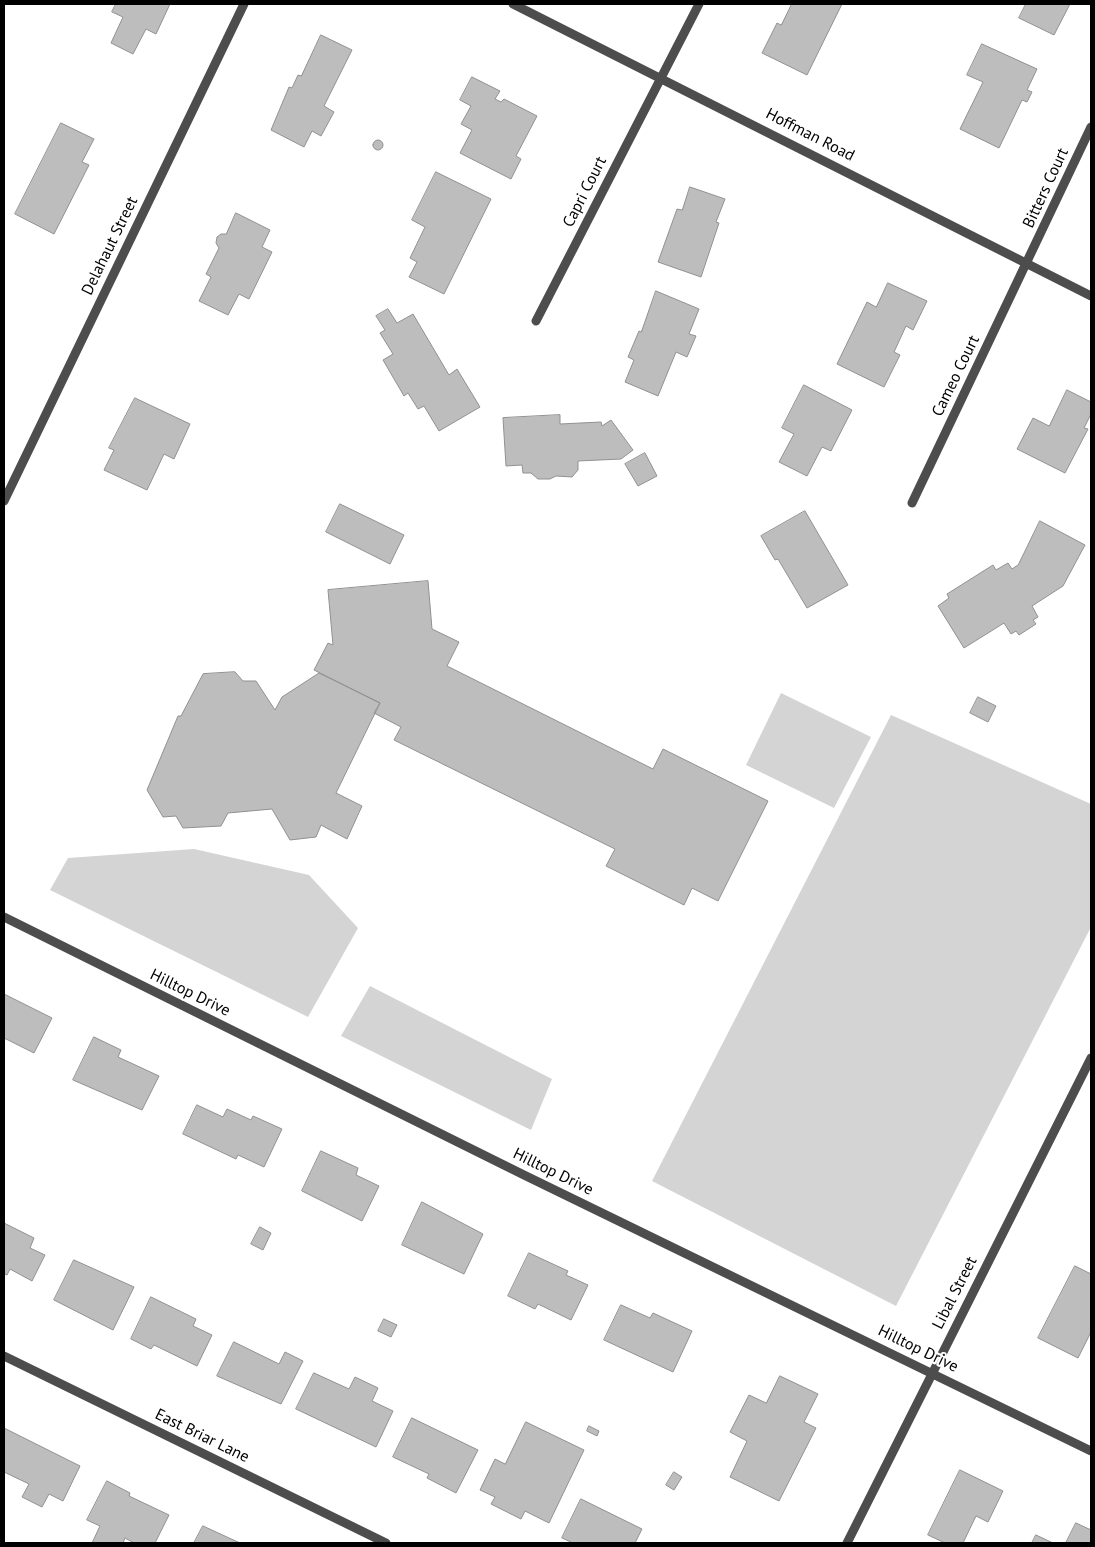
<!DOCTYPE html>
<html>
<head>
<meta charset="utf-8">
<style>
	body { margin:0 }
	#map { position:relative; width:1095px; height:1547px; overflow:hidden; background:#fff; font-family:"PT Sans",sans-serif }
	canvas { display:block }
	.frame { position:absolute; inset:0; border:5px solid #000; pointer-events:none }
</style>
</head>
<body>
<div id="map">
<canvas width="1095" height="1547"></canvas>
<div class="frame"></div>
</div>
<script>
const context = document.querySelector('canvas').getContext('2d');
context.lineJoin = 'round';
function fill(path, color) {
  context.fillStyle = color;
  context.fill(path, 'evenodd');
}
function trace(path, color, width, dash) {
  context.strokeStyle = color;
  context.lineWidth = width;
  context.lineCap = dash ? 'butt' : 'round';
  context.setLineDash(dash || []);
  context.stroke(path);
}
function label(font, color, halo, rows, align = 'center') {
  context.font = font + ' "PT Sans",sans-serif';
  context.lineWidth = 4.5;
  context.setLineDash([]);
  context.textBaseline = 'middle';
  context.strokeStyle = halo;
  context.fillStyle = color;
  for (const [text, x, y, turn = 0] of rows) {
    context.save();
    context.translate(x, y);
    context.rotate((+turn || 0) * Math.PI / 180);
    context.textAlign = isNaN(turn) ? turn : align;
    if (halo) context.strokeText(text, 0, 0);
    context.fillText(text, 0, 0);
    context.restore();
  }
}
const green = new Path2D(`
	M781 693 871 737 834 808 746 765Z
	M891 715 1091 804V927L896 1306 652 1181Z
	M194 849 309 875 358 928 308 1017 50 890 68 858Z
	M370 986 552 1079 531 1130 341 1036Z`);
const building = new Path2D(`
	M116 4H170L156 34 146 29 133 54 111 43 123 17 112 12Z
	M792 4H842L807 75 762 53 777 23 781 25Z
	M1026 4H1070L1054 35 1019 18Z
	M321 35 352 50 324 106 334 112 321 136 312 131 304 147 271 130 289 87 292 88 298 75 301 76Z
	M982 44 1037 69 1027 90 1032 92 1027 102 1022 100 999 148 960 129 983 82 967 75Z
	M472 77 500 91 495 99 501 102 504 99 537 116 516 156 521 159 511 179 460 153 472 130 461 124 471 106 460 100Z
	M61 123 94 139 82 162 89 165 54 234 15 214Z
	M373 145a5 5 0 1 1 10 0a5 5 0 1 1-10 0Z
	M436 172 491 199 444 294 409 277 417 262 410 258 425 227 412 220Z
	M690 187 725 199 716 222 719 223 701 277 658 262 677 209 682 210Z
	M236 213 270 230 262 247 272 252 249 299 239 294 228 315 199 301 211 277 206 274 219 248 216 243 217 237 221 234H226Z
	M888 283 927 301 913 330 906 326 894 352 900 355 884 387 837 364 867 302 876 307Z
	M656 291 699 309 689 334 696 336 687 357 676 352 658 396 625 382 634 360 628 357 639 331 641 332Z
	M388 309 397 323 413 314 449 375 457 369 480 407 439 431 424 406 418 409 408 393 404 396 383 360 393 354 380 333 385 330 376 316Z
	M804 385 852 410 831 451 822 447 807 476 779 462 794 434 782 428Z
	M1067 390 1091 402V414L1084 428 1088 429 1065 473 1017 449 1033 418 1049 426Z
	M135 398 190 424 174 459 164 454 147 490 104 470 114 450 109 448Z
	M560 415V424L601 422 602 426 611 420 633 450 621 459 578 461V470L572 477 556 476 550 479H538L531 473H523L522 465 506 466 503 418Z
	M645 453 657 476 638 486 625 464Z
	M340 504 404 535 390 564 326 532Z
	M805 511 848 585 807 608 778 559 775 560 761 536Z
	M1040 521 1085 545 1063 586 1032 606 1038 617 1033 620 1036 624 1019 635 1016 631 1011 634 1004 623 964 648 938 606 949 598 947 594 993 565 996 570 1008 563 1012 569 1018 565Z
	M428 581 432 629 459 642 447 666 653 769 663 749 768 801 718 901 692 888 684 905 606 866 615 849 394 740 401 727 374 713 380 703 314 670 328 643 333 645 328 590Z
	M235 672 243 681H256L275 710 282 697 319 673 380 703 336 793 362 806 347 839 321 825 316 837 290 840 272 809 228 813 221 826 183 828 176 816 163 817 147 790 178 716H181L203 674Z
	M978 697 996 706 988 722 970 713Z
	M4 994 52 1018 34 1053 4 1038Z
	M94 1037 121 1050 118 1057 159 1076 142 1110 73 1080Z
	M197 1105 223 1117 227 1109 251 1120 253 1116 282 1129 264 1167 238 1155 236 1159 183 1134Z
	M321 1151 358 1168 356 1175 379 1186 362 1221 302 1191Z
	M422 1202 483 1234 464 1274 402 1245Z
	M4 1223 34 1238 30 1248 45 1255 32 1281 10 1269 7 1275 4 1274Z
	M260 1227 271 1233 263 1250 251 1244Z
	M529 1253 568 1271 566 1275 588 1285 571 1320 538 1304 535 1309 508 1296Z
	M74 1260 134 1287 113 1330 54 1300Z
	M1075 1266 1091 1274V1332L1078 1358 1038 1338Z
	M151 1297 196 1319 193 1326 212 1335 197 1366 154 1345 151 1349 131 1339Z
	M621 1305 650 1318 653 1313 692 1331 673 1372 604 1340Z
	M384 1319 397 1325 391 1337 378 1331Z
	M234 1342 279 1364 285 1352 303 1361 281 1404 217 1376Z
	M314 1373 349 1389 355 1377 378 1388 372 1401 393 1411 376 1447 296 1409Z
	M780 1376 818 1394 804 1422 816 1428 779 1501 730 1477 747 1441 730 1432 749 1395 766 1403Z
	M412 1418 478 1450 456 1493 427 1478 429 1474 393 1457Z
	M526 1422 584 1450 549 1523 525 1511 521 1519 491 1504 495 1497 480 1490 495 1459 505 1464Z
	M589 1426 599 1431 597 1436 587 1431Z
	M4 1428 80 1466 63 1501 49 1494 42 1507 22 1497 29 1484 4 1472Z
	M960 1470 1003 1491 988 1522 976 1516 963 1543H945L928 1535Z
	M674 1472 682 1477 674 1490 666 1485Z
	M107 1481 130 1493 129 1496 169 1515 155 1543H134L125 1538 123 1543H92L100 1526 87 1520Z
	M581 1499 642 1529 635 1543H573L562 1538Z
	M1076 1523 1091 1530V1543H1066Z
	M203 1526 240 1543H194Z
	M1036 1535 1053 1543H1032Z`);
const minor = new Path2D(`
	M513 4 1091 296
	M536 321 699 4
	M4 501 244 4
	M912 503 1091 127
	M4 917 524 1175 1091 1451
	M4 1356 386 1543
	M847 1543 1091 1058`);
const streetNames = [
	["Hoffman Road",810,135,27],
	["Bitters Court",1046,188,-65],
	["Capri Court",585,192,-63],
	["Delahaut Street",110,246,-64],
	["Cameo Court",956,376,-64],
	["Hilltop Drive",190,993,26],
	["Hilltop Drive",553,1172,26],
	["Libal Street",955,1293,-63],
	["Hilltop Drive",918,1349,26],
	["East Briar Lane",202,1436,26]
];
fill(green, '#d4d4d4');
fill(building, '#bdbdbd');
trace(building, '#919191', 1);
trace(minor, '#4d4d4d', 9);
label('16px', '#000', '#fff', streetNames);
</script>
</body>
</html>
